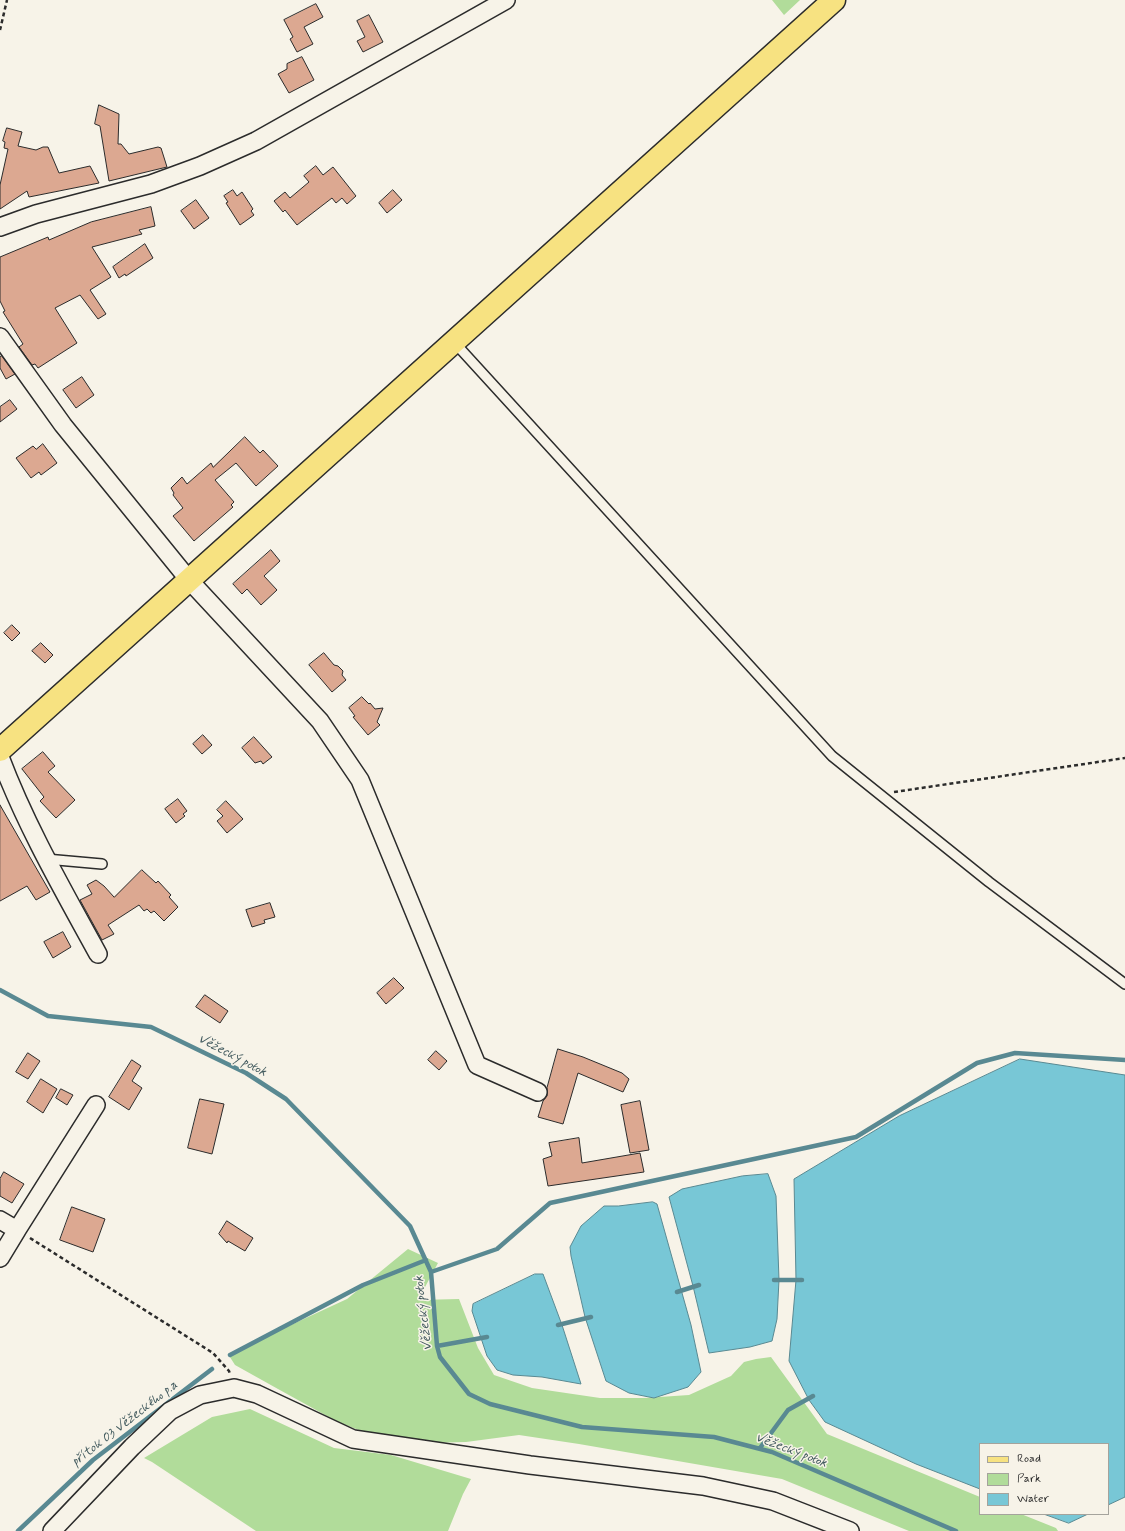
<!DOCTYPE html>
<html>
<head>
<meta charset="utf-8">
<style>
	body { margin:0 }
	#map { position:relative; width:1125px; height:1531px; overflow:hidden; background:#f7f3e8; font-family:Mynerve,sans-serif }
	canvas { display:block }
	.legend { position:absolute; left:979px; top:1443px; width:130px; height:72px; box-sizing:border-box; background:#f7f3e8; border:1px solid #a5a39c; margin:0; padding:5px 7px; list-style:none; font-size:12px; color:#2b2b2b }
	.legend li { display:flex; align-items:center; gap:8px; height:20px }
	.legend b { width:20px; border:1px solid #a5a39c }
</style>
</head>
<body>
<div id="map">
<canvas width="1125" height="1531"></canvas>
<ul class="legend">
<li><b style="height:5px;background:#f7e281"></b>Road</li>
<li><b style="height:11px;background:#b1dc9a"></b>Park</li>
<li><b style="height:11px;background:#78c7d6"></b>Water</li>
</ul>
</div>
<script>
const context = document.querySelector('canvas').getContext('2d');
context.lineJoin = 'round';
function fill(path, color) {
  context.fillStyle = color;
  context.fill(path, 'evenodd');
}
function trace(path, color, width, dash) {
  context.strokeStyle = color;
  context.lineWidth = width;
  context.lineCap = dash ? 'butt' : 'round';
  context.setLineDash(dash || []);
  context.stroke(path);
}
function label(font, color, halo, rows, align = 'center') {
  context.font = font + ' Mynerve,sans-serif';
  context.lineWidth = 3;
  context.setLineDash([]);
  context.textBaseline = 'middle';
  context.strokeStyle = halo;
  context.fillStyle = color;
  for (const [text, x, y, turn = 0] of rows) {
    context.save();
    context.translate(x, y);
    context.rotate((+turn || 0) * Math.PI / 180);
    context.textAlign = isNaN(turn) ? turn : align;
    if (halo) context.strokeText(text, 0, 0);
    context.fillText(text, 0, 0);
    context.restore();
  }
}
const green = new Path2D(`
	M772 0H800L784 15Z
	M408 1249 438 1263 418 1300 459 1299 478 1348 494 1375 532 1388 600 1398H645L689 1395 731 1376 744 1362 756 1359 771 1357 827 1434 980 1497V1514H1021L1056 1528 1058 1531H909L782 1479 579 1444 519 1435 466 1442 424 1443 376 1437 336 1421 278 1389 235 1365 228 1354 347 1299Z
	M250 1409 334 1448 391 1455 471 1479 463 1494 448 1531H256L152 1462 144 1458 212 1417Z`);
const water = new Path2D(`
	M1020 1059 1125 1075V1497L1108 1505V1444H980V1489L916 1464 825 1422 809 1400 789 1361 796 1280 794 1179 899 1116Z
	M768 1174 776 1196 779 1280 777 1319 772 1341 750 1347 709 1353 693 1286 669 1197 682 1189 742 1176Z
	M653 1202 657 1204 691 1325 701 1372 688 1387 654 1398 629 1393 606 1381 585 1317 571 1256 570 1247 581 1226 604 1206H618Z
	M535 1274H543L562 1325 581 1384 542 1377 513 1375 497 1370 487 1356 472 1311 473 1304Z
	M1044 1514H1088L1069 1523Z`);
const stream = new Path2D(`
	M0 990 48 1016 151 1027 246 1073 286 1099 410 1226 431 1272 437 1346 440 1357 469 1394 490 1404 582 1427 714 1437 772 1452 956 1531
	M431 1272 497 1249 550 1203 856 1137 977 1063 1015 1053 1125 1060
	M774 1280H802
	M677 1292 699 1285
	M558 1325 591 1317
	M437 1346 487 1337
	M230 1355 363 1285 426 1260
	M760 1448 788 1410 813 1396
	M18 1531 93 1460 212 1369`);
const building = new Path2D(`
	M316 4 323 17 304 27 313 44 297 52 290 39 293 37 284 20Z
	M369 15 383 42 363 52 357 41 365 37 357 21Z
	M302 57 314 80 289 93 278 74 287 69V64Z
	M99 105 119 114 118 144H121L129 154 158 147 161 148 167 167 109 181 100 126 95 124Z
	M7 128 22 132 18 146 36 150 43 147H48L59 173 90 166 99 183 29 197 27 191 0 209V185L8 149 4 148 5 142 3 141Z
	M316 166 323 175 333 167 356 196 347 204 342 198 336 203 332 198 297 225 285 210 283 212 274 201 285 192 290 198 309 182 304 176Z
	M233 190 237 196 242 192 253 209 251 211 254 215 240 225 226 203 228 202 224 196Z
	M393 190 402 200 387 213 379 203Z
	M196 200 209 218 194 229 181 211Z
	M151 207 155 226 139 230 142 234 92 247 111 277 90 290 106 314 98 319 80 295 55 308 77 343 38 368 35 364 32 365 19 347 23 344 3 312 5 311 0 301V257L48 237 49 240 91 222Z
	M145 244 153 258 126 276 125 274 119 278 113 267Z
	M2 356 15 374 6 379 0 368V357Z
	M82 377 94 395 76 408 63 390Z
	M10 400 17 409 0 422V407Z
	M245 437 260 453 263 450 278 466 256 486 236 463 215 480 234 502 231 505 233 507 194 541 173 516 183 508 173 495 174 493 171 488 182 477 187 484 211 463 213 467Z
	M43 444 57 463 41 475 39 472 31 478 16 458 33 446 36 449Z
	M271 550 280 561 264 576 277 590 261 605 247 589 242 594 233 584Z
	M12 625 20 633 12 641 4 633Z
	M41 643 53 655 45 663 32 651Z
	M324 653 334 665 338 666 343 671 342 675 346 680 332 692 309 665Z
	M362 697 369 704 370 703 375 709 383 708 377 722 380 725 368 735 353 717 355 716 349 708Z
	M203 735 212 745 202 754 193 744Z
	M254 737 272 757 263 764 261 761 255 763 242 748Z
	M43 752 55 766 48 772 75 800 56 818 40 801 44 797 22 769Z
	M178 799 187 811 183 814 185 816 176 823 165 809Z
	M226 801 243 819 227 833 217 821 223 816 217 810Z
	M0 805 50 892 36 900 27 886 0 901Z
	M142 870 156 883 158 881 171 895 169 897 178 907 164 921 154 911 151 913 147 909 144 911 139 905 108 925 114 934 102 940 80 900 92 894 87 885 96 880 104 886 114 897Z
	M270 903 275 917 264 920 265 923 252 927 246 910Z
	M63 932 71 947 53 958 44 942Z
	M394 978 404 988 386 1004 377 993Z
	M205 995 228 1011 220 1023 196 1007Z
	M558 1049 583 1057 622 1073 629 1079 623 1092 578 1073 563 1124 538 1117 543 1101 547 1096V1088Z
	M436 1051 447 1061 439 1070 428 1060Z
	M28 1053 40 1061 28 1079 16 1072Z
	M132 1060 141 1066 132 1081 142 1088 129 1110 109 1097Z
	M41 1079 57 1089 43 1113 27 1102Z
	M61 1089 73 1095 67 1105 56 1098Z
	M200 1099 224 1104 212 1154 188 1148Z
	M640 1101 649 1150 630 1153 621 1105Z
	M579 1138 582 1163 640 1153 644 1172 548 1186 543 1159 552 1156 549 1143Z
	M4 1172 24 1184 12 1203 0 1196V1179Z
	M72 1207 105 1219 93 1252 60 1240Z
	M227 1221 253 1238 245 1251 228 1241 227 1243 219 1234Z`);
const path = new Path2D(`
	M0 30 7 0
	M894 792 1125 758
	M30 1238 213 1353 229 1371 230 1374`);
const lane = new Path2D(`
	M454 342 832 756 989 882 1125 984
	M46 859 102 864`);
const street = new Path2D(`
	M0 227 36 214 151 184 200 166 256 141 506 0
	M0 337 63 425 189 580 320 721 360 780 477 1065 538 1092
	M0 757C26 826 63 890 98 954
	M0 1220 17 1230 0 1258
	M17 1230 96 1105
	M52 1531 132 1447 170 1411 200 1395 234 1388 257 1394 353 1439 530 1465 703 1486 773 1501 850 1531`);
const primary = new Path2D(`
	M0 750 834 0`);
const waterNames = [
	["Věžecký potok",232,1056,28],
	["Věžecký potok",424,1313,-97],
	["přítok 03 Věžeckého p.a",125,1424,-38],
	["Věžecký potok",791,1451,21]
];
fill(green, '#b1dc9a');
fill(water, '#78c7d6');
trace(water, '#598992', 1);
trace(stream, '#598992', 4.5);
fill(building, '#dca891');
trace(building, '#2b2b2b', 1);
trace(lane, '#2b2b2b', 12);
trace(street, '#2b2b2b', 20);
trace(primary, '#2b2b2b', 25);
trace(path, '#2b2b2b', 2.5, [4, 3]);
trace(lane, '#f7f3e8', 9);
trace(street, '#f7f3e8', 17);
trace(primary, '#f7e281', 22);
label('italic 13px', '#425a5e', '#f7f3e8', waterNames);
</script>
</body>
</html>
